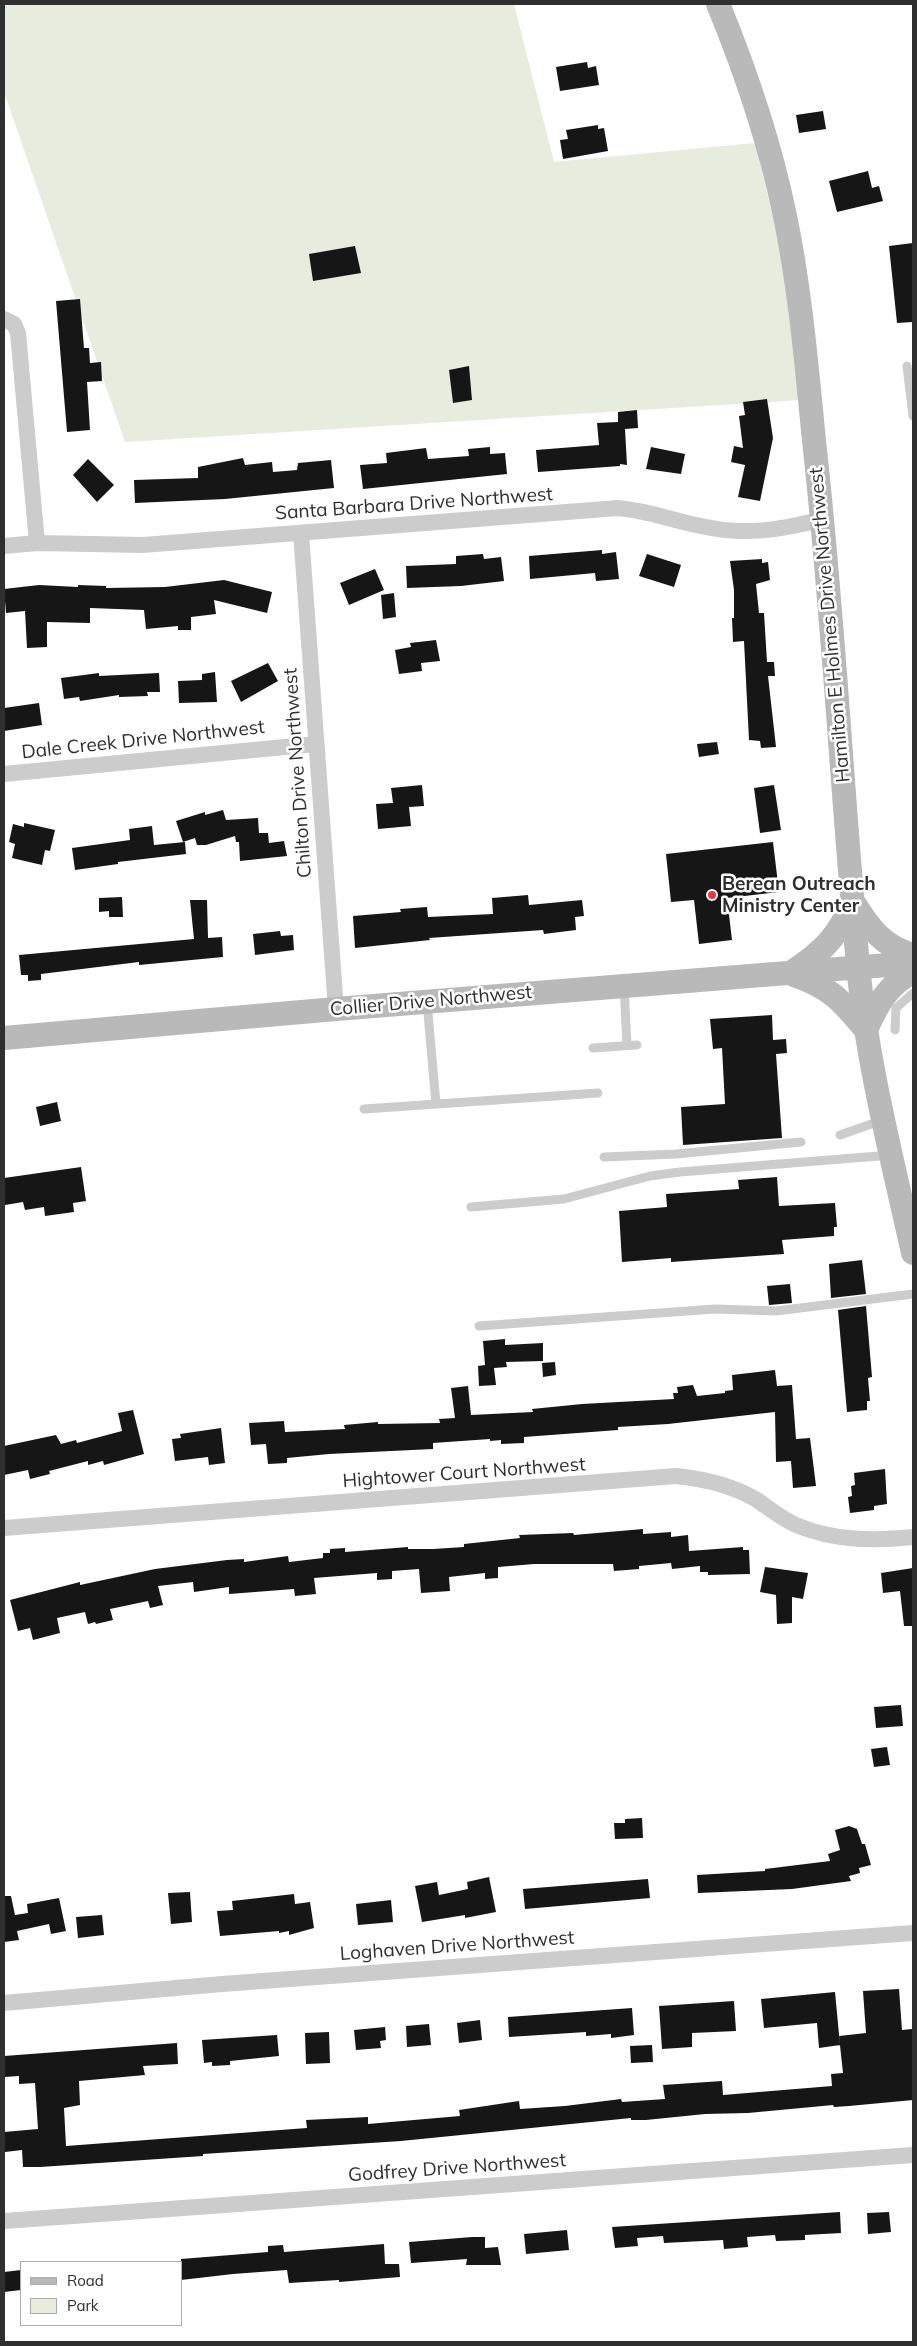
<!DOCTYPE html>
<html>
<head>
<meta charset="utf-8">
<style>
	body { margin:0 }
	#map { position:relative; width:917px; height:2346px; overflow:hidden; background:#fff; font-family:Mulish,sans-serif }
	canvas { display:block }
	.frame { position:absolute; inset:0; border:5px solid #2f2f2f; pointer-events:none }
	.legend { position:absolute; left:20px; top:2261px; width:162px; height:65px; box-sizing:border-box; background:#fff; border:1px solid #acacac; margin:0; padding:6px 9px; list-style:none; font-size:15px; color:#2f2f2f }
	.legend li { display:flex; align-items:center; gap:10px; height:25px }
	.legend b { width:25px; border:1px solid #acacac }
</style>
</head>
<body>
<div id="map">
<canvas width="917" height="2346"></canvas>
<div class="frame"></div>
<ul class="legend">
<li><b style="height:6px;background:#b9b9b9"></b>Road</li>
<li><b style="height:14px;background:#e6ecde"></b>Park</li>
</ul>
</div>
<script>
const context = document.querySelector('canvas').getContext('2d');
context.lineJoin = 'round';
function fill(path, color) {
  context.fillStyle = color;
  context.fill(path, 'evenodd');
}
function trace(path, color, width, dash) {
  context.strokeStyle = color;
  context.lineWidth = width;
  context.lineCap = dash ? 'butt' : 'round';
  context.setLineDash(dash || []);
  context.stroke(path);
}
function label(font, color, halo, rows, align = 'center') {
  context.font = font + ' Mulish,sans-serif';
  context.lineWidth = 5;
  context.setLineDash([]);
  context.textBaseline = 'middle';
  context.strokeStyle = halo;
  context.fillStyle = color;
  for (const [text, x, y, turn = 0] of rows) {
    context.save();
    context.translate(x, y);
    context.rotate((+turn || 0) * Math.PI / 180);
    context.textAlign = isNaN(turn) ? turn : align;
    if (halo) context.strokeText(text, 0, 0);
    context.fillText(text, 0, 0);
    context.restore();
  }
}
const green = new Path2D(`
	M4 4H514L554 162 755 143 817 399 125 442 4 92Z`);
const building = new Path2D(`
	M587 62 588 68 596 66 599 85 560 91 556 67Z
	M823 111 826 129 799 133 796 115Z
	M598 125V129L604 128 608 151 563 159 560 140 568 139 566 130Z
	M868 171 872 188 879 186 883 201 837 212 829 181Z
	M913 243V322L897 323 889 246Z
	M355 246 361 273 313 281 309 254Z
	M80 299 84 348H89L90 363 101 362 102 381 87 382 90 430 67 432 56 301Z
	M469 366 472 400 453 403 449 370Z
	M767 399 773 438 760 501 738 497 745 465 731 462 734 446 743 448 739 416 745 415 743 402Z
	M637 410 638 428 625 429 627 465 620 464V466L538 472 536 450 599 445 597 423 618 422V412Z
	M490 447V454L505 453 507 474 363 489 360 465 387 463 386 453 426 448 428 459 469 456 468 449Z
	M651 447 685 454 681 474 646 469Z
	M243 458 245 465 272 462 273 472 297 470 298 463 331 460 334 488 225 499 135 503 134 480 198 478V467Z
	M88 459 114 485 97 502 73 475Z
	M602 550V554L616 552 619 579 596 581 595 573 530 579 529 556Z
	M483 554 484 559 501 557 504 581 461 586 407 588 406 566 456 564V556Z
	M647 554 681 565 674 587 639 576Z
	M762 559V563L768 562 770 580 756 584 759 613H764L767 662H774L775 676H768L776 747 761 748 760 741 749 740 744 641 733 642 732 618H734V590L730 561Z
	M375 569 384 590 349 605 340 583Z
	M224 580 272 592 267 613 214 600 216 614 191 617V630H178V626L146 629 144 610 90 608V623L47 622V647L27 648 25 611 6 613 4 589 39 585 78 587V585L106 586V588L165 587Z
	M394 593 396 617 383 619 381 595Z
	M436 640 440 661 421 663 422 671 399 674 395 650 411 647 410 643Z
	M268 663 278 681 241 702 231 681Z
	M215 672 217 702 179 703 178 681 202 680V674Z
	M99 673V676L159 673 160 692H147L148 696 119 697V695L80 701 79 697 64 699 61 678Z
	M39 703 42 725 4 731V708Z
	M717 742 719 754 699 757 697 744Z
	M422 785 424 806 409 807 411 826 378 829 376 804 393 803 391 788Z
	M774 785 781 830 760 833 754 788Z
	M223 810 226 820 258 818 259 833H268L269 843 284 841 287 856 240 861 239 842H236L235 836 206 845H197L195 838 183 842 176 821 205 812V815Z
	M24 823 55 830 50 851 45 850 42 865 12 858 15 844 9 842 13 824 24 827Z
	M152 826 154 845 185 842 186 854 118 862V864L75 870 72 848 130 840 129 829Z
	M773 842 779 892 727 898 732 940 699 944 694 900 671 902 666 854Z
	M528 895 529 905 582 900 584 916 575 917 576 930 544 934 543 930 429 938 430 940 355 948 353 916 401 912 400 909 427 907 428 917 493 914 492 898Z
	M122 897 123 917H109V911L99 912V898Z
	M190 900H207L208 938 222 937 223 957 139 965V962L41 974V980L28 981V975H21L19 955 194 939Z
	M280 931 281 936 293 935 294 950 255 955 253 934Z
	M772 1015 773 1040 786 1039 787 1053 776 1054 782 1138 683 1145 681 1107 725 1104 722 1048 713 1049 710 1019Z
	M57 1102 61 1121 40 1126 36 1107Z
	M81 1167 86 1201 73 1203 74 1212 45 1216 44 1207 25 1210 23 1202 5 1205 4 1178Z
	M777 1177 779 1206 835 1203 837 1227H834V1236L782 1240 784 1254 671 1262V1258L622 1262 619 1211 667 1207 666 1194 739 1189 738 1180Z
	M862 1260 866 1294 831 1298 829 1264Z
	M790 1284 792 1303 769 1305 767 1286Z
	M866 1306 872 1377 868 1378 870 1401H867V1410L847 1412 838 1310Z
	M505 1339V1345L543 1343V1361L506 1362 507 1367 494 1368 496 1385 479 1386 478 1366 485 1365 483 1341Z
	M555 1362 556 1375 543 1377 542 1363Z
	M775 1370 777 1386 792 1385 796 1439 810 1438 816 1486 793 1488 791 1461 776 1462 775 1412 668 1424 618 1427V1430L524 1437V1443L501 1444V1440L490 1441V1439L433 1443V1449L329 1454 287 1458V1463L268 1464 266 1444 251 1445 249 1423 284 1421 285 1432 345 1429 344 1425 378 1422V1424L440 1423 439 1419 455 1418 451 1388 468 1386 471 1415 533 1412 532 1409 582 1404 674 1399 673 1393H678L677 1387 693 1385 697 1396 725 1393V1391L733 1390 732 1375Z
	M133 1410 144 1454 104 1465 103 1461 88 1465V1461L49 1471 50 1474 30 1479 28 1470 4 1475V1446L56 1435 61 1444 76 1440 77 1443 122 1431 118 1413Z
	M221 1428 225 1463 209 1465 208 1457 175 1461 172 1439 181 1438 180 1434Z
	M885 1469 887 1504 874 1506V1510L850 1513 848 1497 852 1496 851 1486 855 1485 854 1473Z
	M643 1529V1534L671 1532V1537L688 1535 689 1551 743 1547V1550H749L750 1574 708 1575V1572H700V1566L672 1569 671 1563 639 1566V1569L614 1571 613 1564H534L498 1567V1578L485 1579V1573L449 1577 450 1591 421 1593 419 1569 392 1571V1579L377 1580V1573L314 1578 316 1594 295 1596 294 1589 229 1594V1587L194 1592 193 1582 158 1586 163 1605 150 1608 148 1601 110 1609 113 1620 96 1624 95 1622 88 1624 85 1612 57 1618 60 1633 33 1640 30 1628 18 1631 10 1600 80 1582V1585L155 1569 227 1560 244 1559V1562L288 1556 289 1562 323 1558V1553H330V1549L345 1548V1552L408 1547V1549H433L464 1547V1544L520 1538 519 1535 573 1533 574 1535Z
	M765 1567 808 1573 803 1599 792 1597V1623L777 1624 776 1595 760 1592Z
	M913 1568V1626H904L900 1591 883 1593 881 1573Z
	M901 1705 903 1726 876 1728 874 1707Z
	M887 1747 890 1765 874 1767 871 1749Z
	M642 1818 643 1838 615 1839 614 1823H625V1819Z
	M849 1826 857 1829 862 1844H865L871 1865 859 1868 860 1873 849 1876 851 1881 792 1889 698 1893 697 1875 765 1871V1869L830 1861 828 1854 840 1850 835 1830Z
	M489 1877 496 1912 465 1918V1915L422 1922 415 1886 437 1882 439 1895 468 1889 467 1882Z
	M648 1879 650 1898 525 1909 523 1889Z
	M190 1892 192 1922 171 1924 168 1893Z
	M294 1894 295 1904 310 1902 314 1928 289 1935V1931L279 1933V1931L220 1936 217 1911 233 1910 232 1901Z
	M4 1896H11L15 1915 28 1913 27 1904 59 1898 66 1931 51 1934 49 1924 17 1931 19 1940 4 1942Z
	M391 1900 393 1922 358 1925 356 1904Z
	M102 1915 104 1935 78 1938 76 1917Z
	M899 1989 902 2030 912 2029 913 2100 849 2106 834 2107 833 2105 748 2113 705 2114 646 2120H631V2118L401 2141 203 2154V2156L40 2167H23L22 2150 5 2152 4 2132 38 2129 35 2083 19 2084V2076L4 2077V2056L177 2043 178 2064 143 2066 145 2075 79 2081 80 2105 64 2108 66 2146 307 2128 306 2120 368 2117V2124L460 2116 459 2110 519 2101 520 2109 565 2106 621 2099 622 2102 665 2099 663 2085 722 2081 723 2095 832 2086 831 2074 843 2073 839 2036 866 2033 863 1991Z
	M835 1992 840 2045 819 2048 817 2023 764 2028 761 1999Z
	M734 2001 736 2031 692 2033V2047L662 2049 659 2006Z
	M632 2008 634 2035 611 2038V2034L586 2036V2032L509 2037 508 2017Z
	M480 2020 482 2040 459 2043 457 2023Z
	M429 2024 431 2045 407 2047 406 2026Z
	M385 2027 386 2040 380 2041 381 2048 356 2050 354 2030Z
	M329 2032 330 2063 306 2064 305 2033Z
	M277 2035 279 2056 230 2061V2065L212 2066V2062L204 2063 202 2040Z
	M652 2045 653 2062 631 2063 630 2046Z
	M840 2212 841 2233 805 2235V2240L776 2241 775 2235 747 2237 748 2247 724 2249 723 2240 664 2243 663 2236 637 2238 638 2246 615 2248 612 2227Z
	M889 2212 891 2232 868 2234 867 2213Z
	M567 2230 569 2250 526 2254 524 2234Z
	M472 2237H485V2248L498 2247 501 2265H466L467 2259 411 2263 409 2242Z
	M384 2244 385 2264H399L400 2277 339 2282V2280L289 2283 287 2270 233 2274 181 2280V2259L268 2252V2246L283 2245 284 2252Z
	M21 2270V2290L4 2292V2272Z`);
const lane = new Path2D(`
	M907 366 913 416
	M624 986 627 1045
	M427 1002 436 1104
	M895 1030 896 1008 913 993
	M593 1048 637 1045
	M364 1109 598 1093
	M840 1135 883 1120
	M604 1157 676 1154 801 1142
	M471 1207 564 1199 650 1176 680 1172 891 1155
	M479 1326 715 1309 776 1311 913 1294`);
const street = new Path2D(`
	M4 319 14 324 18 333 37 543
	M301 533 336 1009
	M4 546 37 543 143 545 618 508C650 511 671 520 701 526 744 536 781 530 823 519
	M4 774 316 744
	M4 1528 676 1476C705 1479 732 1485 757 1500 769 1508 782 1519 796 1525 834 1541 873 1541 913 1537
	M4 2003 222 1984 913 1933
	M4 2221 913 2155`);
const secondary = new Path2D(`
	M718 4C746 72 770 143 785 216 801 293 807 372 815 450 834 622 842 794 858 965 867 1063 892 1158 913 1253
	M854 903C869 928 884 947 913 955
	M792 972C822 952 838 937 852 903
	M794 975C830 987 842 1001 866 1030
	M866 1030C877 1005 888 984 913 972
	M4 1038 336 1009 913 963`);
const markers = [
	[712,895,5,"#df394c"]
];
const streetNames = [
	["Santa Barbara Drive Northwest",414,504,-4],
	["Hamilton E Holmes Drive Northwest",830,625,-95],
	["Dale Creek Drive Northwest",143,740,-6],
	["Chilton Drive Northwest",298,773,-94],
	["Collier Drive Northwest",431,1001,-5],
	["Hightower Court Northwest",464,1473,-4],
	["Loghaven Drive Northwest",457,1946,-4],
	["Godfrey Drive Northwest",457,2168,-4]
];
const poiNames = [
	["Berean Outreach",722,884],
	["Ministry Center",722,906]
];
fill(green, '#e6ecde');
fill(building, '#161616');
trace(lane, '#ccc', 9);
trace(street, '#ccc', 16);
trace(secondary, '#b9b9b9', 24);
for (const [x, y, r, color] of markers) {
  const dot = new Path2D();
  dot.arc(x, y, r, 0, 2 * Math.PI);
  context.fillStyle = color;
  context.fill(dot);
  trace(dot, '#fff', 2);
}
label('19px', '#2f2f2f', '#fff', streetNames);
label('bold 19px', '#2f2f2f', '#fff', poiNames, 'left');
</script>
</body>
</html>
